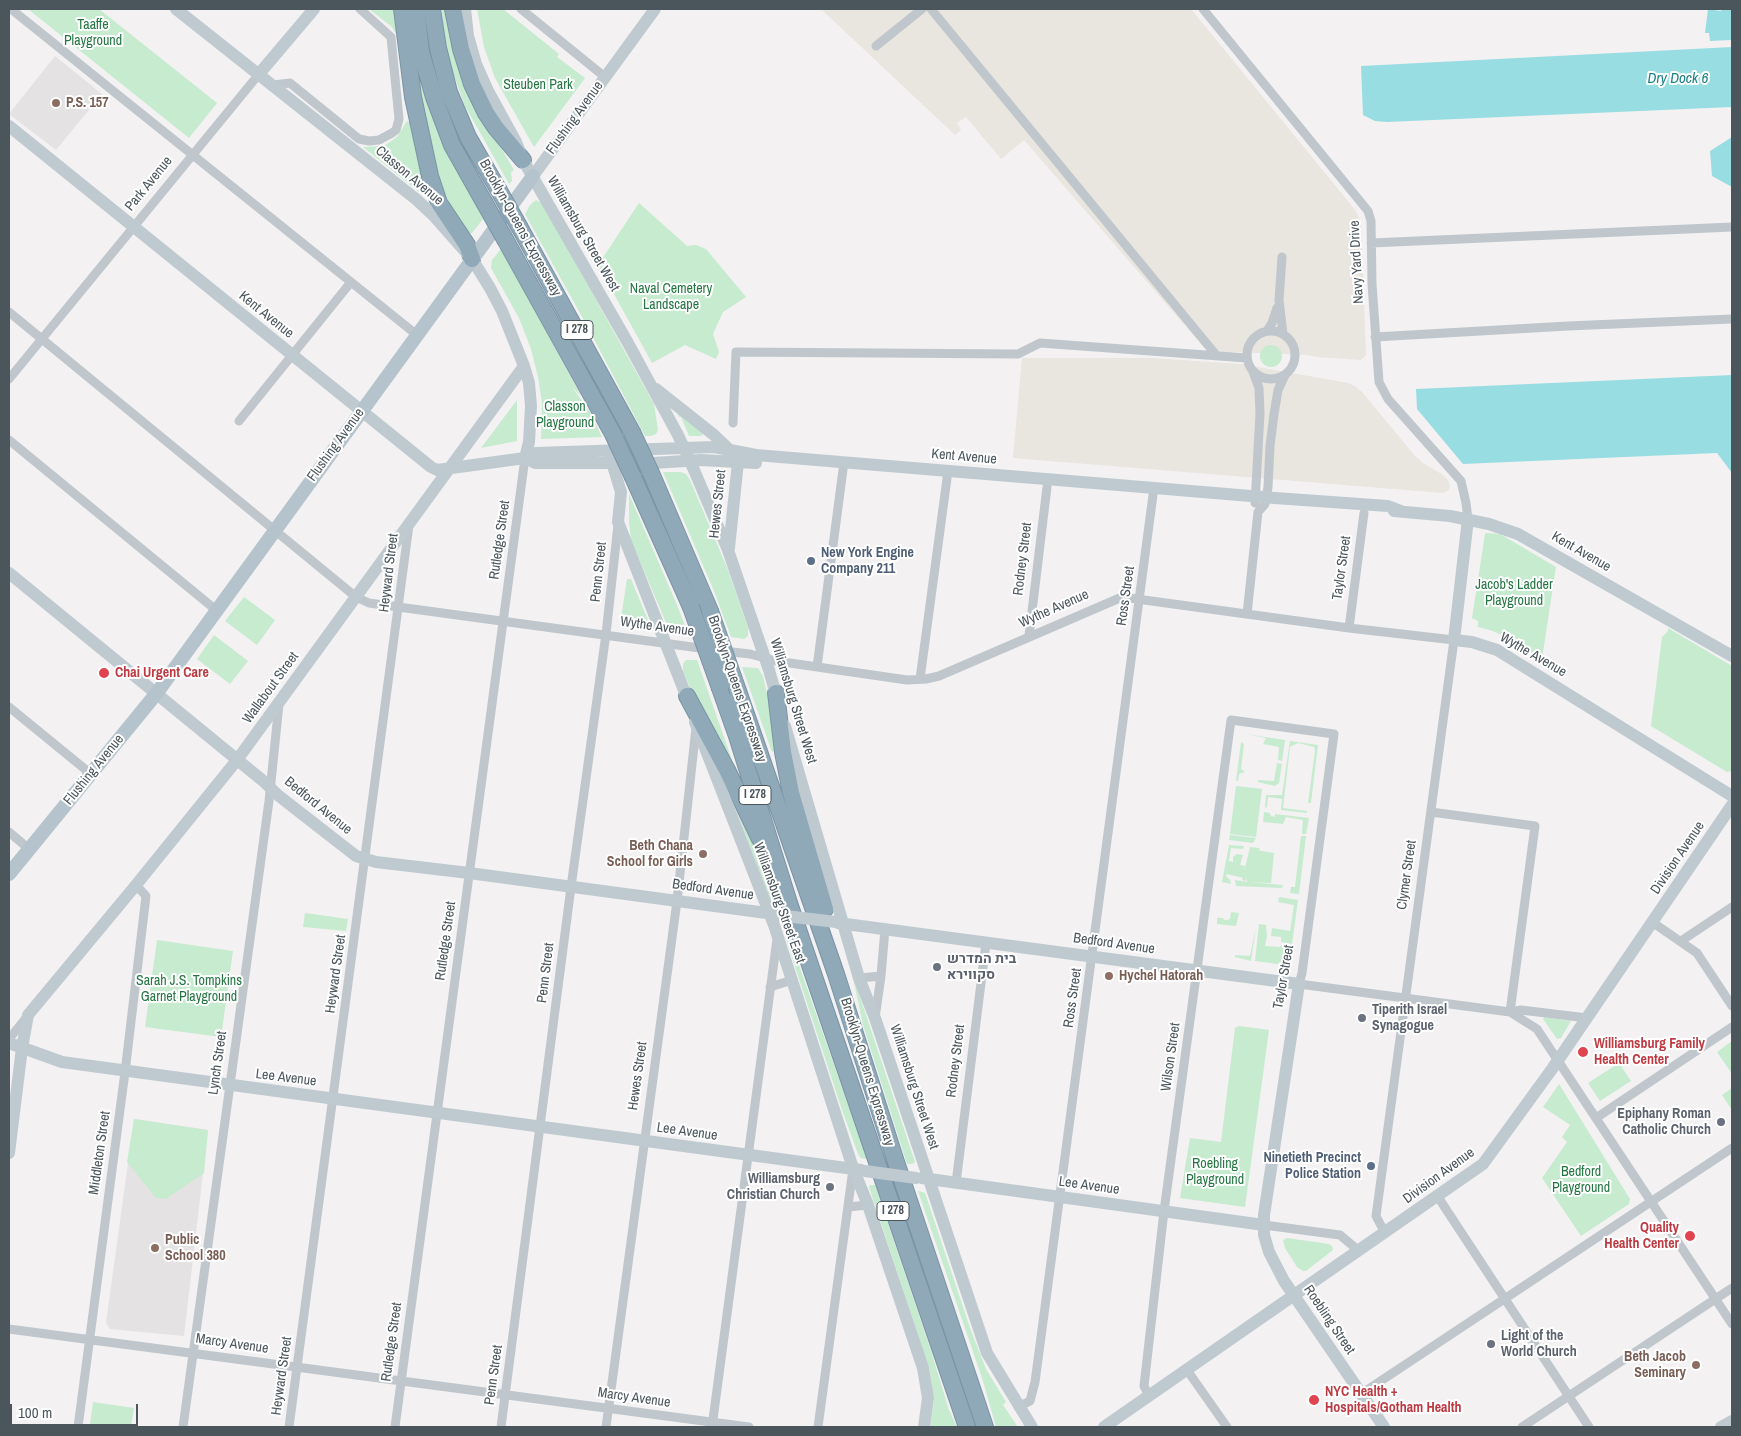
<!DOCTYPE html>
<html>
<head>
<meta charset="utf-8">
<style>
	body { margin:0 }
	#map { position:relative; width:1741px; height:1436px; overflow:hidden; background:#f3f1f2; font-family:"Archivo Narrow",sans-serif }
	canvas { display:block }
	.frame { position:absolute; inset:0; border:10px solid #4b565c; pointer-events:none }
	.scale { position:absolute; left:10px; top:1404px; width:128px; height:22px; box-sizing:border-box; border:2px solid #4b565c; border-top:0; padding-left:6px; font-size:15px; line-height:18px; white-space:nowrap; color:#4b565c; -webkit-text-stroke:4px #fff; paint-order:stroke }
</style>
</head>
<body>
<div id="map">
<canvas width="1741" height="1436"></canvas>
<div class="frame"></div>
<div class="scale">100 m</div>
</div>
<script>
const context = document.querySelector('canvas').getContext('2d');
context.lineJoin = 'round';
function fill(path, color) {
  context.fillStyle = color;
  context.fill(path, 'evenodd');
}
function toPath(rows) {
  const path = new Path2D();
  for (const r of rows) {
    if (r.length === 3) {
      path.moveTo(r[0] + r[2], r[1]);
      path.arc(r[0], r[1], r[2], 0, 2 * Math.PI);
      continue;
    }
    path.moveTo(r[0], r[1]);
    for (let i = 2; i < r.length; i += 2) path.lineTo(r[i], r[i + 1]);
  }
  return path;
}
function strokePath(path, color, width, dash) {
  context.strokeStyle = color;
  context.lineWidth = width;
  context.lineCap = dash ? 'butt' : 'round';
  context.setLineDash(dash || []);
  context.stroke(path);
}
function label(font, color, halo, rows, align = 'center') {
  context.font = font + ' "Archivo Narrow",Heebo,sans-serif';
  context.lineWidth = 4;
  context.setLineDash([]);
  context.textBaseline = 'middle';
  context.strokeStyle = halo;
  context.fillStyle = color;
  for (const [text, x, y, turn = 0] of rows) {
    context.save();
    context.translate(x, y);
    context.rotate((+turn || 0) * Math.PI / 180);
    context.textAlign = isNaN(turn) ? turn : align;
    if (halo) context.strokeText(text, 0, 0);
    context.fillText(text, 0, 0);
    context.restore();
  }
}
const commercial = toPath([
	[821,9,1191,9,1356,211,1359,218,1361,225,1366,355,1361,360,1317,357,1308,355,1207,351,1024,140,1001,159,966,117,957,123,961,130,955,135],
	[1022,358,1151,358,1241,364,1348,383,1355,386,1362,392,1415,456,1423,463,1443,475,1448,480,1450,486,1449,490,1443,493,1013,458]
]);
const education = toPath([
	[55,56,102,94,56,150,9,114],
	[134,1119,208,1130,184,1336,110,1329,106,1323]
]);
const green = toPath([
	[28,9,99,9,217,103,189,138],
	[369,9,396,9,399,47,397,36,392,27],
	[442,9,448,9,485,120,514,170,511,172,512,181,509,184,465,106,453,73,444,38],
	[477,9,503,9,559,54,557,57,585,78,534,147,495,78,484,47],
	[417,72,441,140,483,219,472,233,468,233,447,210,436,184],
	[407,121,412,123,428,195,424,196,363,147,384,146,397,137],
	[536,200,542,203,654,404,658,430,656,434,651,436,645,436,586,324,525,214,530,205],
	[639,203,687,246,696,245,706,249,746,297,723,312,713,334,719,352,716,359,685,345,652,363,598,265],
	[501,249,581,396,572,387,590,412,602,437,541,439,542,403,538,377,531,349,519,318,491,268,492,260],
	[1271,356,11],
	[517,400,517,441,481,448],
	[675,409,704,433,701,436,689,436,681,417,679,417],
	[663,472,681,472,686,474,690,480,728,570,748,628,748,636,744,639,731,637,714,591],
	[629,494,677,605,687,631,675,630,667,625,631,540,629,522],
	[1486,533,1500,534,1556,567,1542,659,1507,637,1490,630,1478,627,1478,621,1472,618,1485,534],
	[627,579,631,579,650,625,647,628,624,625,621,618],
	[244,597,275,620,257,645,225,621],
	[1668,628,1732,666,1732,771,1727,772,1651,726,1662,637,1668,631],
	[214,635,248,661,230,684,197,659],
	[686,660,697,660,733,763,732,765,700,711,683,671,683,664],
	[742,667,758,668,763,676,769,702,775,751,772,752],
	[1245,734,1285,740,1282,761,1278,760,1279,747,1263,744,1266,738],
	[1290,741,1318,745,1311,803,1308,803,1315,751,1314,747,1298,743,1290,747,1283,808,1307,811,1307,813,1281,810,1282,799,1268,797,1267,807,1265,808,1266,795,1282,795],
	[1241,742,1244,744,1241,769,1245,772,1239,774,1238,781,1236,781],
	[1277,763,1282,764,1279,783,1275,786,1258,782,1258,780,1274,781],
	[727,786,740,810,758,853,774,900,770,899],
	[1236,786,1262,789,1256,837,1230,834],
	[1264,812,1270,813,1271,816,1275,817,1275,814,1309,818,1306,834,1302,834,1303,820,1286,817,1283,824,1263,822],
	[1230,835,1256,838,1253,843,1229,840],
	[1301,836,1306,836,1299,894,1290,893,1291,887,1295,887],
	[1229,845,1244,846,1243,849,1231,848,1227,872,1229,861,1233,862,1233,857,1237,854,1243,855,1240,865,1245,866,1244,872,1250,847,1259,848,1260,850,1256,850,1274,853,1271,883,1248,882,1283,885,1282,888,1236,886,1235,880,1247,882,1247,877,1246,881,1242,880,1243,878,1227,874,1226,876,1230,880,1231,884,1222,882],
	[1279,897,1298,900,1292,944,1281,942,1281,937,1271,936,1272,928,1290,931,1294,905,1278,902],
	[1231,912,1239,913,1236,926,1217,924,1217,918,1223,918,1224,920,1227,920,1230,919],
	[305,913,348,919,346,931,303,927],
	[1259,924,1266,925,1267,936,1265,946,1280,947,1281,945,1290,947,1289,957,1285,957,1278,964,1255,961],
	[1256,927,1251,961,1235,957,1235,955,1250,956],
	[783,930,787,931,867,1159,861,1158,858,1154,842,1110],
	[157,940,233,951,221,1037,145,1027],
	[852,973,915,1162,912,1164,907,1164,863,1025],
	[1544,1017,1571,1021,1561,1038,1557,1039,1543,1019],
	[1239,1026,1269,1030,1245,1207,1180,1198,1190,1138,1221,1142,1235,1028],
	[1732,1041,1732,1074,1717,1052],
	[1619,1063,1631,1081,1600,1101,1588,1083],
	[1559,1084,1630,1199,1629,1204,1581,1236,1542,1178,1567,1142,1562,1137,1570,1125,1543,1107],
	[1732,1088,1732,1110,1722,1095],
	[134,1119,208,1130,204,1173,166,1199,156,1198,127,1162],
	[870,1185,875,1185,931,1351,949,1410,957,1427,930,1427,934,1401,930,1371,869,1187],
	[918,1191,925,1193,970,1328,986,1369,1006,1402,1003,1405,1016,1424,1017,1427,996,1427,983,1381],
	[1287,1238,1329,1244,1332,1246,1333,1250,1306,1271,1303,1271,1297,1267,1285,1248,1283,1240],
	[93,1402,134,1408,131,1427,90,1424]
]);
const water = toPath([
	[1708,9,1721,11,1722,9,1732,9,1732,40,1710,41,1709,33,1705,33],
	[1732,47,1732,107,1387,122,1375,121,1363,115,1361,66],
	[1732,137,1732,187,1712,176,1710,151],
	[1732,375,1732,473,1717,453,1463,464,1417,409,1416,389]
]);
const street = toPath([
	[11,9,417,335],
	[521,9,605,77],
	[931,9,1217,356],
	[1203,9,1368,211,1371,221,1372,284,1379,382,1388,399,1461,481,1466,503,1468,519],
	[876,46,922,9],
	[273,85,290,83,359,139,369,141,379,140,392,133,396,130,399,119,391,37,360,9],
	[1371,243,1732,227],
	[1282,257,1279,300,1283,334],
	[9,312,356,597,369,603,707,649],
	[1271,355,24],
	[1267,331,1272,323,1277,308],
	[1375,337,1568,326,1732,319],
	[1253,372,1259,388,1260,414,1255,503],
	[9,379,259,74],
	[239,421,351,282],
	[733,423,736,352,1018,354,1040,343,1247,358],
	[9,440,216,610],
	[1247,614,1258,512,1265,504,1268,487,1270,446,1274,414,1278,390,1285,375],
	[1349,628,1364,513],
	[1029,636,1047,487],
	[723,651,750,654,776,661,907,680,926,679,939,676,1122,597,1349,628,1454,640,1376,1216,1385,1233],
	[817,667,844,462],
	[920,679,948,471],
	[9,707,91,774],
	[1431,812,1535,826,1510,1012],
	[9,832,29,849],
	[1652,922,1697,953,1732,1006],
	[1681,941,1732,907],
	[859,978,881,976],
	[770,987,792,980],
	[1510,1012,1537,1029,1732,1324],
	[875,1018,881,976,885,929],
	[9,1039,26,1018],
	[1596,1118,1732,1027],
	[956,1183,986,943],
	[1438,1197,1589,1427],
	[848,1207,868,1205],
	[1264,1225,1340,1235,1359,1251],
	[9,1329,749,1427],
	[1187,1370,1227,1427],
	[1361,1394,1732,1148],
	[1149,1396,1144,1386,1164,1211,1231,720,1334,734,1302,973,1299,984,1510,1012,1521,1010,1587,1018],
	[1018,1407,1030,1401,1035,1382,1153,495],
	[78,1427,125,1072,146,896,136,885],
	[183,1427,269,801,279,704],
	[289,1427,409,525],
	[395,1427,525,458],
	[501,1427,571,887,606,634,618,525],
	[606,1427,677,901,696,728],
	[712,1427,777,939],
	[818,1427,853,1169],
	[1522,1427,1732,1288]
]);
const secondary = toPath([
	[176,9,417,200,433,215,472,259,490,288,502,311,524,366,529,383,531,406,529,442,525,458],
	[465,9,468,36,476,64,488,91,516,142,523,160,628,343,678,435,694,470,728,550,769,670,778,702],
	[259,74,314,9],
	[9,126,431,467,437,470,525,458,536,453,714,447,756,455,1275,498,1388,506,1401,511],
	[533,176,655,9],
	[656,389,714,435,731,451],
	[610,456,621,492,618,522,689,703],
	[525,458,535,463,653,463,701,460,756,463],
	[1394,511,1450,516,1489,524,1518,534,1732,656],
	[1468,519,1454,640,1472,642,1497,650,1732,796],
	[729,548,738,462],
	[9,573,262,780,279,796,356,856,376,862,469,873,774,914],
	[695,722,774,925,853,1168,868,1205,923,1368,928,1398,924,1427],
	[785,726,859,978,875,1018,987,1353,1032,1427],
	[838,923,1299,984,1264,1215,1264,1235,1269,1252,1284,1281,1384,1427],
	[9,1043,62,1062,861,1170],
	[9,1153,22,1048,28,1015,136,885,237,760,524,366],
	[922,1178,1264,1225],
	[1104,1427,1483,1164,1552,1069,1732,805],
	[1721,1427,1732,1421]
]);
const primary = toPath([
	[9,874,156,694,533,176]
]);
const highway = toPath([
	[402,9,413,97,430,176,439,203,467,245,472,259],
	[416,9,421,52,434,97,452,145,484,202],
	[432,9,438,48,449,92,468,137,498,189],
	[453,9,461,49,472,84,486,113,496,128,523,160],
	[520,228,632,432],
	[506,241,613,434],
	[651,473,710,611],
	[633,477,691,607],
	[720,688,737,736,789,903,967,1427],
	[738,691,836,974,896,1162,985,1427],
	[776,693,783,752,791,793,825,909],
	[687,696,727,770,760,839]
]);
const secondaryBridge = toPath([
	[777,915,836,922],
	[865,1171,916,1178]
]);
const highwayBridge = toPath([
	[498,189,520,228],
	[484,202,506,241],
	[632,432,651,473],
	[613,434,633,477],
	[691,607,720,688],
	[710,611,738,691]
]);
const markers = [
	[56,103,5,"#8d6e63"],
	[811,561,5,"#5c6f8a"],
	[104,673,6,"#e0444e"],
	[703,854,5,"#8d6e63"],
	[937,967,5,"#6b7280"],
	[1109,976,5,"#8d6e63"],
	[1362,1018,5,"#6b7280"],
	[1583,1052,6,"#e0444e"],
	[1721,1122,5,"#6b7280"],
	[1371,1166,5,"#5c6f8a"],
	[830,1187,5,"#6b7280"],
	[1690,1236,6,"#e0444e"],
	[155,1248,5,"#8d6e63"],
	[1491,1344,5,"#6b7280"],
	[1696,1365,5,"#8d6e63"],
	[1314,1400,6,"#e0444e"]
];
const shields = [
	[577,330,32],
	[755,795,32],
	[893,1211,32]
];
const shieldNames = [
	["I 278",577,330],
	["I 278",755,795],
	["I 278",893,1211]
];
const parkNames = [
	["Taaffe",93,25],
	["Playground",93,41],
	["Steuben Park",538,85],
	["Naval Cemetery",671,289],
	["Landscape",671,305],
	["Classon",565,407],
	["Playground",565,423],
	["Jacob's Ladder",1514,585],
	["Playground",1514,601],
	["Sarah J.S. Tompkins",189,981],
	["Garnet Playground",189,997],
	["Roebling",1215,1164],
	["Playground",1215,1180],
	["Bedford",1581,1172],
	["Playground",1581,1188]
];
const educationNames = [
	["P.S. 157",66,103],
	["Beth Chana",693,846,"right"],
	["School for Girls",693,862,"right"],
	["Hychel Hatorah",1119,976],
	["Public",165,1240],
	["School 380",165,1256],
	["Beth Jacob",1686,1357,"right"],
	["Seminary",1686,1373,"right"]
];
const streetNames = [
	["Flushing Avenue",575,118,-54],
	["Classon Avenue",409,176,40],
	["Park Avenue",149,184,-51],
	["Brooklyn-Queens Expressway",520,228,61],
	["Williamsburg Street West",583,234,60],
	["Navy Yard Drive",1357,262,-93],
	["Kent Avenue",266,315,39],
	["Flushing Avenue",336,445,-54],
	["Kent Avenue",964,457,5],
	["Hewes Street",718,504,-84],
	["Rutledge Street",500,540,-82],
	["Kent Avenue",1581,552,30],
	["Rodney Street",1023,559,-83],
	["Taylor Street",1342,568,-82],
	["Penn Street",599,572,-84],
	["Heyward Street",389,573,-83],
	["Ross Street",1126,596,-82],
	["Wythe Avenue",1054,609,-24],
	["Wythe Avenue",657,627,8],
	["Wythe Avenue",1533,655,30],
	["Wallabout Street",271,688,-54],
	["Brooklyn-Queens Expressway",737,689,71],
	["Williamsburg Street West",793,701,73],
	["Flushing Avenue",94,770,-51],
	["Bedford Avenue",318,806,39],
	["Division Avenue",1678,858,-56],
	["Clymer Street",1407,875,-82],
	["Bedford Avenue",713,890,8],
	["Williamsburg Street East",779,903,70],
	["Rutledge Street",446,941,-82],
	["Bedford Avenue",1114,944,8],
	["Penn Street",546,973,-83],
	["Heyward Street",336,974,-82],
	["Taylor Street",1284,977,-80],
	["Ross Street",1073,998,-82],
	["Wilson Street",1171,1057,-82],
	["Rodney Street",956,1061,-83],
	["Lynch Street",218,1063,-82],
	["Brooklyn-Queens Expressway",867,1072,73],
	["Hewes Street",638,1076,-82],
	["Lee Avenue",286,1078,7],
	["Williamsburg Street West",914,1087,72],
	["Lee Avenue",687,1132,8],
	["Middleton Street",100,1153,-82],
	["Division Avenue",1439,1176,-36],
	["Lee Avenue",1089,1186,8],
	["Roebling Street",1329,1320,56],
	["Rutledge Street",392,1342,-82],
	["Marcy Avenue",232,1344,8],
	["Penn Street",494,1375,-82],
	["Heyward Street",282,1376,-82],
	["Marcy Avenue",634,1398,8]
];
const serviceNames = [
	["New York Engine",821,553],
	["Company 211",821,569],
	["Ninetieth Precinct",1361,1158,"right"],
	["Police Station",1361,1174,"right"]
];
const healthNames = [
	["Chai Urgent Care",115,673],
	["Williamsburg Family",1594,1044],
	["Health Center",1594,1060],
	["Quality",1679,1228,"right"],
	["Health Center",1679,1244,"right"],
	["NYC Health +",1325,1392],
	["Hospitals/Gotham Health",1325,1408]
];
const worshipNames = [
	["בית המדרש",947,959],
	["סקווירא",947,975],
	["Tiperith Israel",1372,1010],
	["Synagogue",1372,1026],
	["Epiphany Roman",1711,1114,"right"],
	["Catholic Church",1711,1130,"right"],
	["Williamsburg",820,1179,"right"],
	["Christian Church",820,1195,"right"],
	["Light of the",1501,1336],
	["World Church",1501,1352]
];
const waterNames = [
	["Dry Dock 6",1678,79]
];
fill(commercial, '#e9e5df');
fill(education, '#e4e2e3');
fill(green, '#c6ebcf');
fill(water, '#98dde2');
strokePath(highway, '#7a94a5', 18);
strokePath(street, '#bfc7cc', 9);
strokePath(secondary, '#bfcad0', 12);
strokePath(primary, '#b4c3cc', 14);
strokePath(highway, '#8fa9b9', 16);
strokePath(highwayBridge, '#7a94a5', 18, []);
strokePath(secondaryBridge, '#bfcad0', 12);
strokePath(highwayBridge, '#8fa9b9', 16);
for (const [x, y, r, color] of markers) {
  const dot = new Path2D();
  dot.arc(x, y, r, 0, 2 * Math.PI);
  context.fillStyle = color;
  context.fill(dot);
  strokePath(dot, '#fff', 2);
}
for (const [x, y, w] of shields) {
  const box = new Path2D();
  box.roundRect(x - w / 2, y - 9.5, w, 19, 4);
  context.fillStyle = '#fff';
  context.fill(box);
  strokePath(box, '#4b565c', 1);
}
label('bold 12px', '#4b565c', null, shieldNames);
label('14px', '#237642', '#fff', parkNames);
label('bold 14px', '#785e54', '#fff', educationNames, 'left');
label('14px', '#4b565c', '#fff', streetNames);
label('bold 14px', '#4e5e75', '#fff', serviceNames, 'left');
label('bold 14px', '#be3a42', '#fff', healthNames, 'left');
label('bold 14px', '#5b616d', '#fff', worshipNames, 'left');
label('italic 15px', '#1c8087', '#fff', waterNames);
</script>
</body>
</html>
